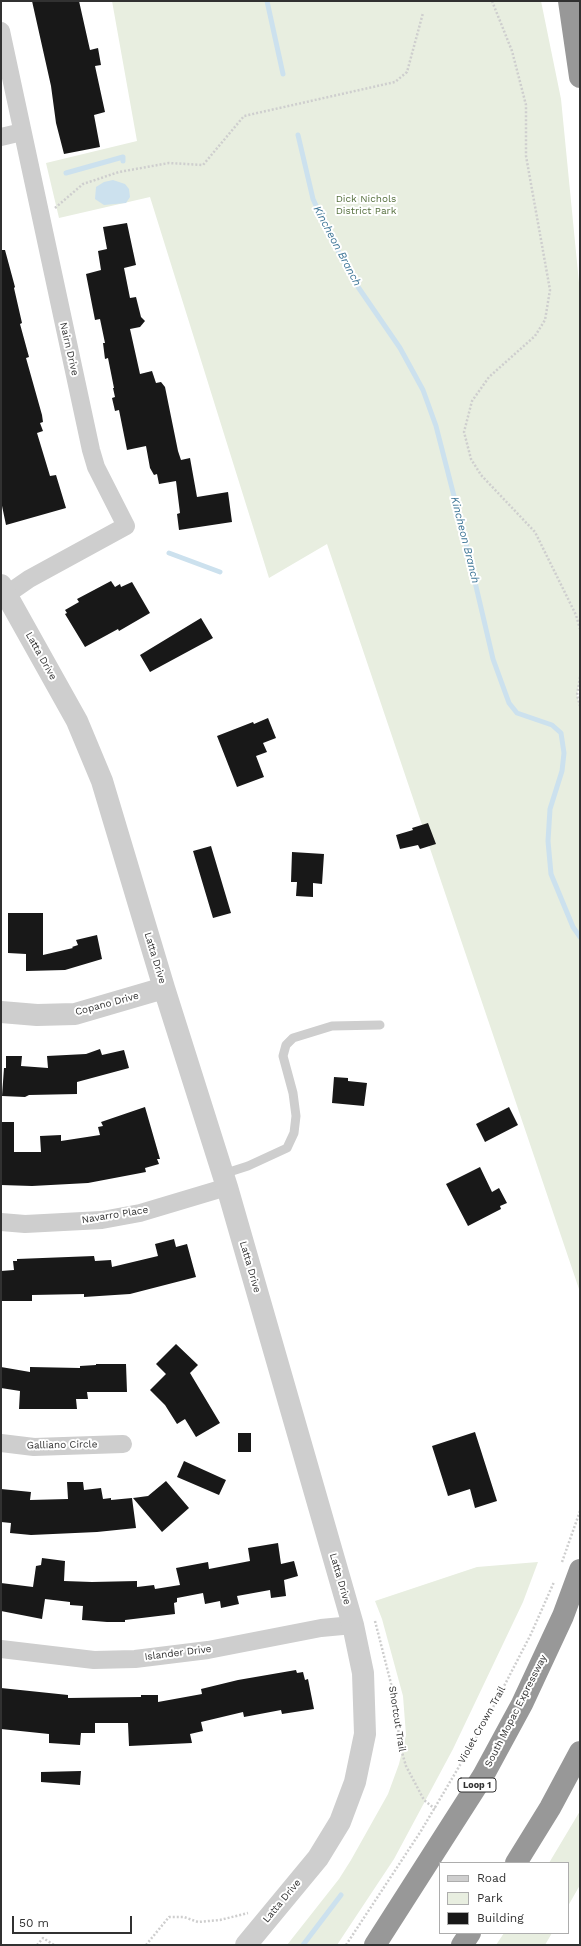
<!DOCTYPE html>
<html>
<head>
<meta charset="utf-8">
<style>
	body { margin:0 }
	#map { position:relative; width:581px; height:1946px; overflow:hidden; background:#fff; font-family:"Work Sans",sans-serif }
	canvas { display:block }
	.frame { position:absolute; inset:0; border:2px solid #313131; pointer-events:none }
	.legend { position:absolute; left:439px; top:1862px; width:130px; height:72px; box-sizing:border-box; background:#fff; border:1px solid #adadad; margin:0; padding:5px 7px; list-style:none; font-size:12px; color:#313131 }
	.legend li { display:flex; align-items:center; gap:8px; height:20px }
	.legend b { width:20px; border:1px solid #adadad }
	.scale { position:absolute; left:12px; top:1916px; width:120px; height:18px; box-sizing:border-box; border:2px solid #313131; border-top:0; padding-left:5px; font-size:12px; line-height:14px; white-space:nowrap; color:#313131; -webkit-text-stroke:3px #fff; paint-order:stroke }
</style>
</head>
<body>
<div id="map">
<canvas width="581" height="1946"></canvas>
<div class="frame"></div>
<ul class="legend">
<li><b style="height:5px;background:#cecece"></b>Road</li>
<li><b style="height:11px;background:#e8eee0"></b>Park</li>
<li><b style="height:11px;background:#181818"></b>Building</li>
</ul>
<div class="scale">50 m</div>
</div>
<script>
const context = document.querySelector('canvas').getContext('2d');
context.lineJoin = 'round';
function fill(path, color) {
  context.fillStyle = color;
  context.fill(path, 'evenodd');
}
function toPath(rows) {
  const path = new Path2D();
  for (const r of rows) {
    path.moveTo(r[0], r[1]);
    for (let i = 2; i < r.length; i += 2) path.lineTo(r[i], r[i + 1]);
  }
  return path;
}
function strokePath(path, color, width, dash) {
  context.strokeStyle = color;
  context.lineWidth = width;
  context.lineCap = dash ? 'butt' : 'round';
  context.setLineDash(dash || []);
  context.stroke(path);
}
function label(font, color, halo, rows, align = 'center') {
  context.font = font + ' "Work Sans",sans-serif';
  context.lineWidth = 4;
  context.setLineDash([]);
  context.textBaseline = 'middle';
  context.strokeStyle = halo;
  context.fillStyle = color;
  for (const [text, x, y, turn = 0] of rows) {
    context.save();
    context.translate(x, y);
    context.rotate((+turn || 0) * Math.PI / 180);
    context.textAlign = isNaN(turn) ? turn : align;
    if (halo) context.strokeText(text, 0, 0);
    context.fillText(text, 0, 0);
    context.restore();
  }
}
const green = toPath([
	[112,1,541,1,561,99,580,293,580,679,577,695,580,706,580,1292,327,544,269,578,150,197,59,218,46,163,137,141],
	[538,1562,523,1602,453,1749,394,1859,337,1945,287,1945,339,1879,351,1860,388,1794,399,1764,406,1735,403,1696,382,1619,375,1601,477,1567],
	[580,1811,580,1885,568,1906,568,1863,549,1863],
	[504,1933,552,1933,545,1945,496,1945]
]);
const water = toPath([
	[113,180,125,184,129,189,130,197,126,203,104,205,95,199,96,187,104,182]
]);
const stream = toPath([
	[267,1,283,74],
	[298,135,313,199,329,234,356,284,400,348,423,390,436,426,464,535,493,659,509,703,517,713,552,725,561,733,564,753,562,771,550,809,548,841,551,874,573,927,580,937],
	[66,173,123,157,123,161],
	[169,553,220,572],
	[303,1945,341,1895]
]);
const building = toPath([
	[32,1,79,1,90,50,98,48,101,65,95,66,105,112,94,115,100,147,64,154,56,123,51,86],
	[127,223,136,265,124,268,130,298,136,297,141,317,145,321,140,327,130,329,140,374,152,371,156,383,161,382,165,387,178,451,181,460,190,458,197,497,228,492,232,522,179,530,177,514,180,513,176,481,159,484,157,474,154,475,150,468,146,446,127,450,119,410,115,411,112,398,115,397,113,388,114,388,108,358,105,359,103,343,105,343,100,319,95,320,86,274,101,270,98,251,107,249,103,227],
	[1,250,5,250,15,287,14,288,22,323,20,324,29,357,26,358,42,415,43,422,40,423,43,431,37,433,50,476,56,475,66,508,6,525,1,501],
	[111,581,115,587,120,584,121,587,132,582,150,613,119,631,118,629,85,647,65,614,67,613,65,610,79,602,77,599],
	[201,618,213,638,150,672,140,655],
	[268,718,276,738,263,743,267,752,256,756,264,777,237,787,217,736,253,722,254,724],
	[428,823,436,844,420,849,418,845,400,849,396,835,413,830,412,828],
	[211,846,231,913,213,918,193,851],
	[292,852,324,854,322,884,313,883,313,897,296,896,297,882,291,882],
	[8,913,43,913,43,955,73,948,72,947,78,945,76,940,97,935,102,959,65,970,26,971,26,954,8,953],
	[100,1049,102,1055,124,1050,129,1068,77,1082,77,1094,29,1095,25,1097,2,1096,4,1068,6,1068,6,1056,22,1056,21,1066,48,1068,47,1056,86,1054],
	[334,1077,348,1078,348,1081,367,1083,364,1106,332,1103],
	[145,1107,160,1159,157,1159,159,1164,145,1168,146,1172,88,1183,32,1186,1,1185,2,1122,14,1122,14,1152,41,1152,40,1136,61,1135,61,1141,100,1135,98,1127,103,1126,101,1122],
	[509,1107,518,1125,485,1142,476,1124],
	[480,1167,492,1192,499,1188,507,1203,500,1206,501,1209,468,1226,446,1184],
	[174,1239,176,1247,187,1244,196,1277,130,1294,84,1297,84,1294,32,1295,32,1301,1,1301,1,1271,14,1270,13,1261,17,1261,17,1259,94,1256,95,1261,111,1260,112,1267,158,1256,155,1244],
	[176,1344,198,1365,190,1373,220,1423,196,1437,185,1419,177,1424,165,1405,150,1390,166,1374,156,1364],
	[96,1364,126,1364,127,1392,87,1392,88,1399,76,1399,77,1409,19,1409,20,1391,1,1388,1,1367,30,1372,30,1367,80,1368,80,1366,96,1365],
	[475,1432,497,1501,475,1508,470,1489,448,1496,432,1446],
	[238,1433,251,1433,251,1452,238,1452],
	[184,1461,226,1480,219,1495,177,1477],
	[166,1481,189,1508,162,1532,133,1498,148,1496],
	[67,1482,83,1482,84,1490,101,1488,103,1499,111,1498,111,1500,132,1498,136,1528,97,1532,31,1535,10,1533,11,1523,1,1522,1,1489,31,1492,30,1500,68,1499],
	[278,1543,281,1564,294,1561,298,1576,284,1580,286,1596,271,1598,270,1590,237,1596,239,1604,221,1608,220,1601,205,1604,203,1593,177,1598,177,1602,174,1603,175,1614,125,1620,125,1622,107,1622,82,1620,83,1606,70,1605,70,1602,45,1599,42,1619,1,1611,1,1583,33,1587,36,1566,41,1565,42,1558,65,1561,64,1581,92,1582,137,1581,137,1587,154,1585,155,1589,180,1585,176,1568,208,1562,209,1569,250,1561,248,1548],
	[296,1670,297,1673,303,1672,305,1680,308,1679,314,1709,282,1714,281,1710,244,1717,243,1712,201,1722,203,1731,190,1734,192,1743,129,1746,128,1723,95,1723,95,1733,81,1733,80,1745,49,1743,49,1734,1,1729,1,1688,68,1695,68,1698,141,1697,141,1695,158,1695,158,1702,202,1694,201,1689,238,1680],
	[81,1771,80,1785,41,1782,41,1772]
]);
const path = toPath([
	[492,1,512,51,526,105,526,156,550,290,545,320,535,336,489,377,472,401,464,432,471,459,481,475,535,532,576,615,580,629],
	[55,208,83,184,119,172,169,163,203,165,244,116,395,82,407,72,423,13],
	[580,677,577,695,580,706],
	[562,1562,580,1511],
	[375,1621,397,1707,399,1742,406,1766,424,1800,435,1809],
	[37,1945,43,1938,54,1945],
	[146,1945,169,1917,184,1917,198,1922,220,1920,248,1913],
	[346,1945,421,1831,486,1721,531,1634,554,1582]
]);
const service = toPath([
	[223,1174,248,1166,287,1148,294,1133,296,1116,293,1093,283,1056,286,1045,293,1038,332,1026,380,1025]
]);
const minor = toPath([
	[1,31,91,450,96,467,126,526,29,579,6,595],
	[1,137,22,132],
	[1,1222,25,1224,102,1220,140,1213,227,1187],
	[1,1443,34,1447,123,1444],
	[1,1649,94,1660,135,1659,208,1650,321,1628,353,1625]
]);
const tertiary = toPath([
	[1,585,77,721,102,781,164,988,227,1187,353,1625,363,1673,365,1734,355,1782,340,1822,318,1858,246,1945],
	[1,1012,37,1015,75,1014,164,988]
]);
const motorway = toPath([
	[569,1,580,77],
	[516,1863,550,1808,580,1752],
	[375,1945,483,1776,522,1704,563,1616,580,1570],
	[462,1945,470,1933]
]);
const shields = [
	[477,1785,38]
];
const shieldNames = [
	["Loop 1",477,1785]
];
const parkNames = [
	["Dick Nichols",366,199],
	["District Park",366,211]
];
const streetNames = [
	["Nairn Drive",69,349,77],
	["Latta Drive",41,656,61],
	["Latta Drive",155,958,73],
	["Copano Drive",107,1004,-15],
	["Navarro Place",115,1215,-9],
	["Latta Drive",250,1267,74],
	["Galliano Circle",62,1445,-1],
	["Latta Drive",340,1579,74],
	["Islander Drive",178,1653,-7],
	["South Mopac Expressway",516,1711,-63],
	["Shortcut Trail",397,1719,81],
	["Violet Crown Trail",482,1725,-61],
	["Latta Drive",282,1901,-50]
];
const waterNames = [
	["Kincheon Branch",337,246,62],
	["Kincheon Branch",465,540,76]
];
fill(green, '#e8eee0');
fill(water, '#cce1ee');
strokePath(stream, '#cce1ee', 5);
fill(building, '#181818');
strokePath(path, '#cecece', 2.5, [2, 2]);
strokePath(service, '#cecece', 9);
strokePath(minor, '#cecece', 18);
strokePath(tertiary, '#cecece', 22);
strokePath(motorway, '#989898', 22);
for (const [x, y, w] of shields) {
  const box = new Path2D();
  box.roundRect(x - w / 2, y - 7, w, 14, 3);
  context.fillStyle = '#fff';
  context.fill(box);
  strokePath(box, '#313131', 1);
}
label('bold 9px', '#313131', null, shieldNames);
label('10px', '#556f3d', '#fff', parkNames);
label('10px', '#313131', '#fff', streetNames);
label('italic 11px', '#3d7596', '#fff', waterNames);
</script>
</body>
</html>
